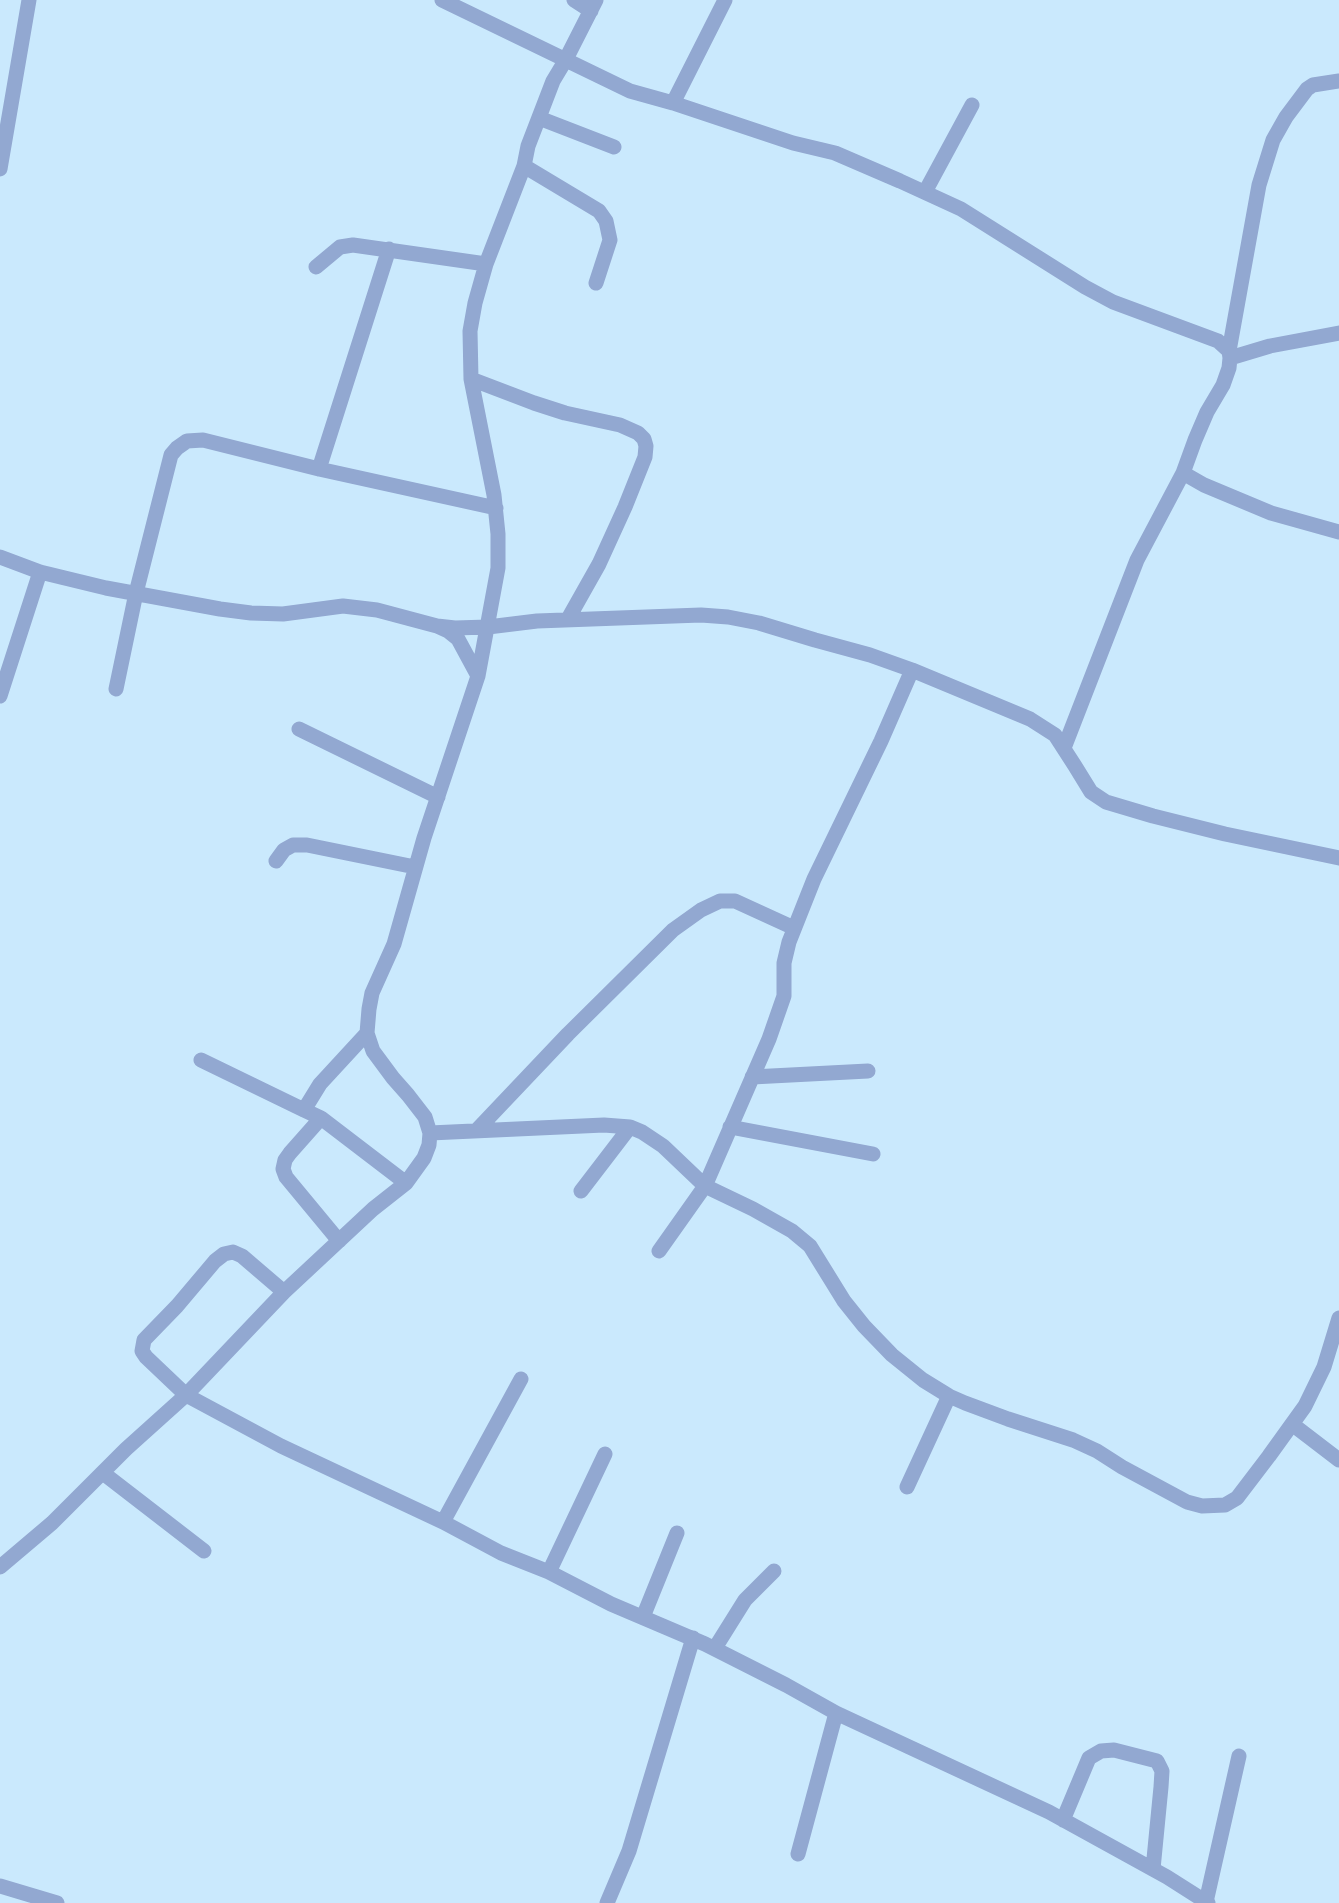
<!DOCTYPE html>
<html>
<head>
<meta charset="utf-8">
<style>
	body { margin:0 }
	canvas { display:block; background:#cae9fd }
</style>
</head>
<body>
<canvas width="1339" height="1903"></canvas>
<script>
const context = document.querySelector('canvas').getContext('2d');
context.lineJoin = 'round';
function toPath(rows) {
  const path = new Path2D();
  for (const r of rows) {
    path.moveTo(r[0], r[1]);
    for (let i = 2; i < r.length; i += 2) path.lineTo(r[i], r[i + 1]);
  }
  return path;
}
function strokePath(path, color, width, dash) {
  context.strokeStyle = color;
  context.lineWidth = width;
  context.lineCap = dash ? 'butt' : 'round';
  context.setLineDash(dash || []);
  context.stroke(path);
}
const minor = toPath([
	[442,0,630,91,673,103,793,143,835,153,900,181,961,209,1085,287,1113,302,1218,341,1229,351,1230,358,1229,368,1223,385,1207,412,1195,440,1183,473,1204,485,1271,513,1339,532],
	[574,0,591,11],
	[673,103,725,0],
	[539,118,614,147],
	[524,166,599,211,606,221,610,240,596,283],
	[0,169,29,0],
	[925,192,972,105],
	[316,267,340,247,353,245,486,264],
	[1229,351,1259,185,1273,140,1286,117,1307,89,1313,85,1339,81],
	[1230,358,1270,346,1339,333],
	[471,379,534,403,565,413,620,425,638,433,644,439,646,446,645,457,625,507,599,564,568,619],
	[319,469,389,249],
	[0,557,40,572,106,588,220,609,251,613,283,614,343,606,377,610,437,626,448,631,458,639,478,676],
	[437,626,455,628,488,627,537,621,701,615,728,617,759,623,815,640,870,655,912,670,1030,719,1055,735,1075,766,1091,792,1106,802,1153,816,1225,834,1339,858],
	[116,689,136,593,171,455,177,448,187,441,203,440,319,469,496,508],
	[0,696,40,572],
	[299,729,438,797],
	[1064,748,1137,560,1183,473],
	[276,861,284,850,293,845,307,845,415,867],
	[367,1033,320,1084,304,1110,321,1118,406,1183],
	[201,1060,304,1110],
	[752,1077,868,1071],
	[321,1118,290,1153,285,1160,283,1169,286,1177,339,1241],
	[730,1127,873,1154],
	[476,1131,568,1034,673,930,701,910,720,901,735,901,794,928],
	[430,1133,604,1125,630,1127,642,1132,663,1146,705,1186,753,1209,792,1231,810,1246,844,1301,864,1326,892,1355,923,1380,949,1396,965,1403,1008,1419,1073,1440,1097,1451,1122,1467,1187,1502,1202,1506,1225,1505,1237,1498,1269,1456,1305,1406,1324,1367,1339,1318],
	[581,1191,630,1127],
	[659,1251,705,1186,769,1039,784,996,784,963,789,942,814,879,881,741,912,670],
	[284,1292,242,1256,233,1252,224,1254,215,1261,177,1306,144,1340,142,1351,146,1357,186,1395,281,1446,443,1522,501,1553,549,1572,611,1604,705,1644,786,1685,836,1713,1049,1812,1167,1877,1208,1903],
	[1292,1424,1339,1460],
	[103,1473,204,1551],
	[907,1487,949,1396],
	[443,1522,521,1379],
	[0,1567,52,1523,126,1449,186,1395,284,1292,373,1209,406,1183,424,1158,429,1145,430,1133,425,1117,408,1095,393,1078,373,1051,367,1033,369,1009,372,993,394,944,424,838,478,676,498,568,498,534,494,495,471,379,470,331,475,303,486,264,524,166,528,146,553,81,565,61,596,0],
	[549,1572,605,1454],
	[643,1617,677,1533],
	[715,1648,745,1600,774,1571],
	[1063,1820,1089,1758,1101,1751,1114,1750,1157,1761,1162,1771,1161,1787,1153,1869],
	[798,1854,836,1713],
	[0,1886,57,1903],
	[1206,1902,1239,1756],
	[607,1903,629,1851,693,1638]
]);
strokePath(minor, '#92a8d1', 15);
</script>
</body>
</html>
